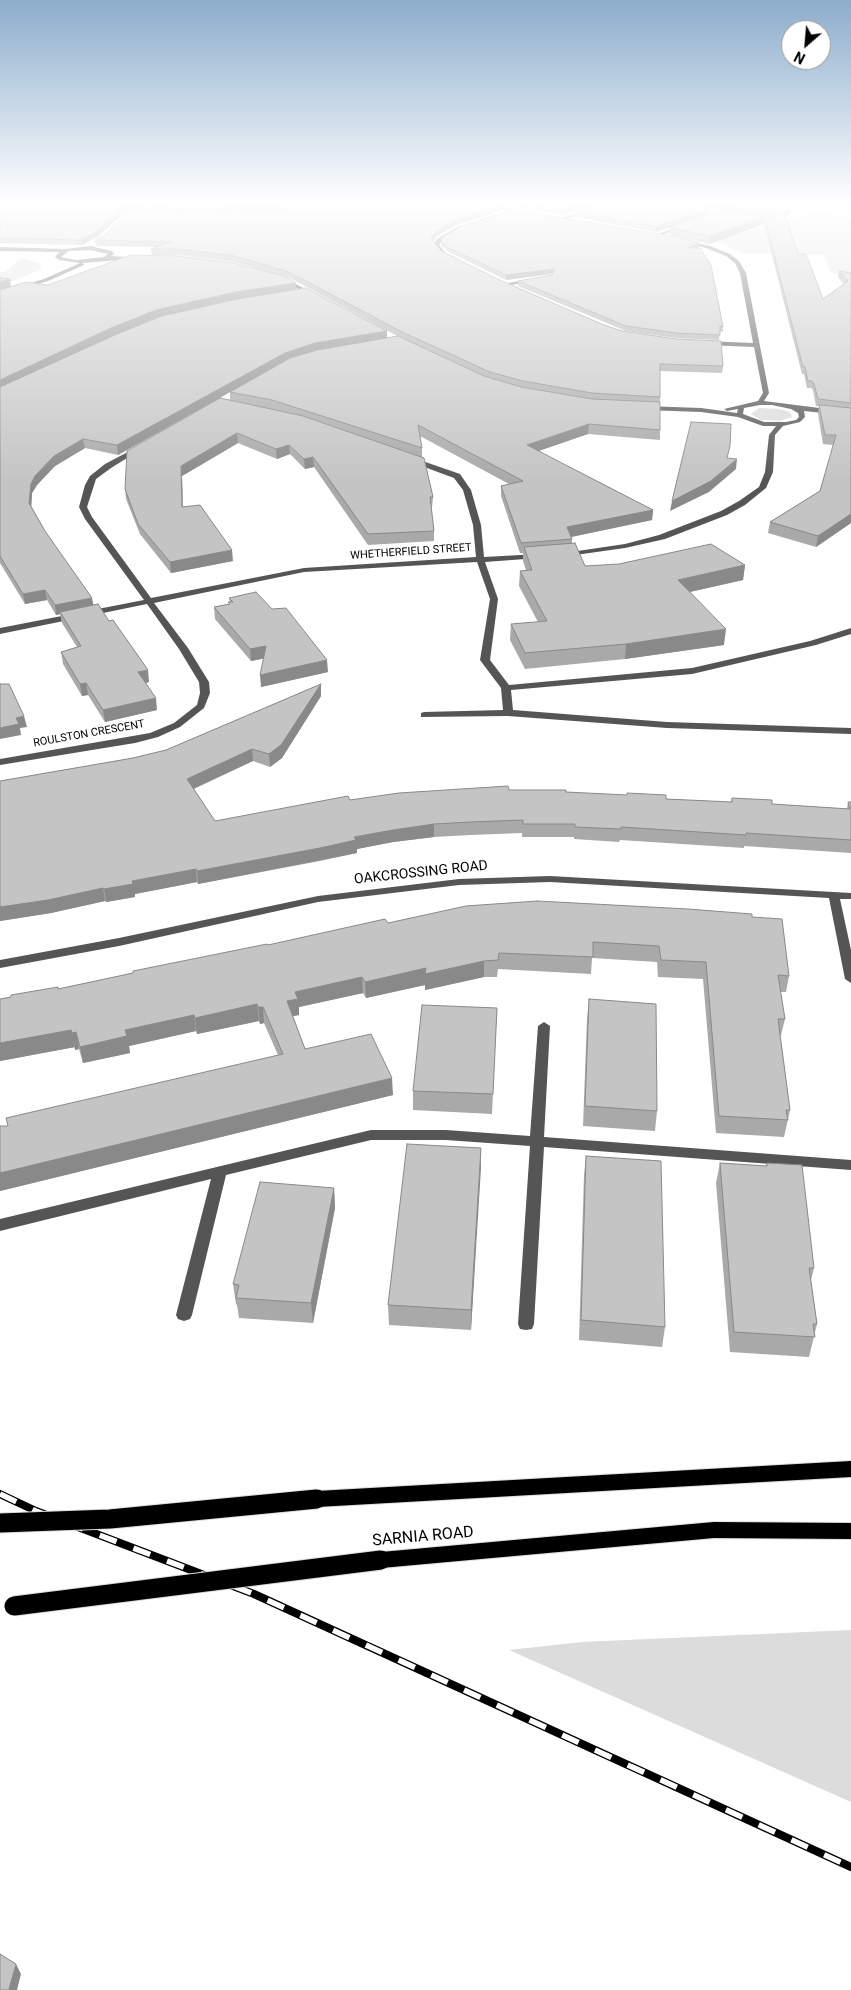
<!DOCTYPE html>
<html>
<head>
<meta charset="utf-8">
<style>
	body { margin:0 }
	#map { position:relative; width:851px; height:1990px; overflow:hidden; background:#fff; font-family:Roboto,sans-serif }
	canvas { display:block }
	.north { position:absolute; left:781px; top:20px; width:50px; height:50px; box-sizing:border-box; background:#fff; border:1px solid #999; border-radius:50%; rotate:207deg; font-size:14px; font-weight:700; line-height:20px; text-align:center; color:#000 }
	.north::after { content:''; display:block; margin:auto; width:18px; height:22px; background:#000; clip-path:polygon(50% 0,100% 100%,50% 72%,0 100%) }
</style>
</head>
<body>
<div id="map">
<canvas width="851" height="1990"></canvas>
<div class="north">N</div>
</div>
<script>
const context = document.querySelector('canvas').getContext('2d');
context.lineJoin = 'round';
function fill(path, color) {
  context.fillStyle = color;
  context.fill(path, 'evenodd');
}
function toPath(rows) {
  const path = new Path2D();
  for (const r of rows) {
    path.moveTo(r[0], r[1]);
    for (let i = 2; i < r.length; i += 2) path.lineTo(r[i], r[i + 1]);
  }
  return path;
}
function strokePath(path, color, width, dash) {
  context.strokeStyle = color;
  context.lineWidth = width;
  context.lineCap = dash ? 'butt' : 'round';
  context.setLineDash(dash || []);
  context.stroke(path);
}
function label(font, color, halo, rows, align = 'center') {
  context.font = font + ' Roboto,sans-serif';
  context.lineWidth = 4;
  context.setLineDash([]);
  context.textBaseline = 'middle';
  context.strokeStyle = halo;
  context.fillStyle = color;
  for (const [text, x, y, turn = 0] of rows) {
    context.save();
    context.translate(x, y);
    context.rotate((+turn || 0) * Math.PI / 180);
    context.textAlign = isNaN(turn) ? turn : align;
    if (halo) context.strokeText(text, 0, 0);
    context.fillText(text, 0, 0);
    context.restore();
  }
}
const green = toPath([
	[818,212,851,217,851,275,831,273,824,255,741,253,713,240],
	[22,258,41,264,40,270,4,285,0,284,0,272,5,272],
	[759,408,779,409,790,412,792,417,780,421,761,420,751,414],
	[851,1630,851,1802,509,1650,582,1642]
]);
const minor = toPath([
	[137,203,142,203,124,221,120,221,137,203],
	[470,203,480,203,531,213,529,214,470,203],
	[607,203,614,203,563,220,559,219,607,203],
	[497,214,501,215,461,229,442,240,439,245,446,253,457,258,457,260,442,255,433,245,438,238,457,227,497,214],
	[684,224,688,225,660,236,656,235,684,224],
	[684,240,710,246,730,254,739,261,746,273,769,393,764,401,851,412,851,416,804,411,805,417,800,422,783,426,775,435,773,472,766,488,745,505,727,515,665,539,625,548,561,557,560,555,564,553,625,544,659,535,721,511,739,501,759,487,765,472,769,435,776,426,763,426,738,417,701,412,645,410,642,408,645,406,701,408,737,413,738,409,727,411,724,409,758,401,763,393,754,347,705,345,702,343,705,341,753,343,740,273,735,263,726,256,706,248,682,242,684,240],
	[760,405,772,405,791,409,798,413,799,417,796,420,786,422,764,422,743,414,744,408,760,405],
	[90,246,112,251,114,254,111,256,142,258,83,263,84,265,48,281,0,296,0,292,44,279,80,263,59,260,55,257,59,252,0,251,0,247,65,249,90,246],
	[90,250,108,254,104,257,76,260,61,257,69,251,90,250],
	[280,278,284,278,321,297,316,298,280,280,280,278],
	[537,278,535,281,505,286,502,284,537,278],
	[141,445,145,447,143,448,111,468,96,479,87,507,92,517,151,598,304,568,476,557,473,525,463,490,454,478,408,461,407,459,411,457,460,474,471,490,481,525,484,557,539,554,543,556,539,558,485,562,498,599,490,660,509,685,692,668,810,641,851,628,851,634,816,645,692,674,511,690,513,710,667,722,851,728,851,734,667,728,508,716,421,717,421,713,424,712,503,710,501,688,480,660,490,599,477,562,304,572,154,603,188,648,209,682,210,693,204,708,180,727,158,737,135,743,0,765,0,759,150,733,174,723,197,705,200,693,199,682,179,649,147,604,0,634,0,628,144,600,85,519,79,507,85,485,90,476,105,464,141,445],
	[550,876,851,893,851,899,840,899,851,950,851,983,845,979,829,898,550,882,459,885,318,902,119,946,0,968,0,960,119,938,318,896,459,879,550,876],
	[544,1022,550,1026,544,1137,851,1160,851,1170,544,1147,534,1324,532,1329,526,1330,520,1329,518,1324,530,1146,446,1140,371,1140,226,1175,192,1315,190,1319,184,1321,178,1319,176,1315,211,1179,0,1231,0,1219,371,1130,446,1130,530,1136,538,1026,544,1022]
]);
const major = toPath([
	[851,1461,851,1477,317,1507,311,1505,308,1499,311,1493,317,1491,851,1461],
	[714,1522,851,1523,851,1539,714,1538,381,1568,375,1566,372,1560,375,1554,381,1552,714,1522]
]);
const rail = toPath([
	[0,1494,36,1511,254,1594,851,1867]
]);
const majorBridge = toPath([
	[0,1523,110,1519,317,1499],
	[14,1606,381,1560]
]);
const wall = toPath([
	[0,203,486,203,500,211,456,225,437,236,434,241,441,251,502,281,604,325,723,366,722,373,660,371,660,440,588,434,538,451,653,510,652,520,571,537,572,539,572,543,585,566,745,565,743,580,690,592,724,645,625,659,525,669,510,640,511,624,538,622,519,586,520,571,526,570,523,561,523,553,520,553,501,496,501,486,509,484,420,436,422,448,422,457,433,497,432,508,431,508,434,531,434,541,368,545,314,467,305,469,290,454,277,459,238,443,182,476,183,507,233,561,171,573,140,534,126,499,125,489,193,413,118,455,85,448,55,466,37,485,32,493,31,506,45,531,93,605,149,682,146,683,157,710,105,722,88,695,82,696,63,664,61,652,77,647,62,623,60,614,56,615,47,600,25,604,0,563,0,278,11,287,48,285,273,273,235,262,178,255,152,255,151,249,156,247,96,246,95,240,222,210,139,208,138,205,136,203,98,236,82,245,0,243],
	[285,277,290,278,401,338,387,338,387,331,296,290,296,283],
	[230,392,230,400,220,398],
	[491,203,601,203,561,215],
	[680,203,758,203,782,207,790,214,785,216,798,254,823,299,844,284,838,277,839,271,851,273,851,523,816,547,768,533,770,522,820,491,833,445,823,444,818,414,819,406,816,406,813,390,811,388,807,388,804,374,802,374,764,224,765,219,769,219,764,218,764,224,709,244,670,235,670,227,656,232,575,217,575,212,708,214,719,210],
	[441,240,699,243,698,248,723,327,723,332,720,331,719,340,676,338,626,331,518,286,518,281,552,275,552,274,506,280,447,251,441,245],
	[229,598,328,672,261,687,264,658,251,661,215,619,214,607,229,604,228,602,230,602],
	[321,684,321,696,282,758,270,767,253,761,194,789,215,821,350,800,509,790,566,792,666,799,731,802,732,798,772,804,847,809,848,802,851,802,851,853,744,846,744,848,620,840,619,842,574,839,574,837,522,837,522,833,471,835,434,837,393,842,357,849,357,853,320,861,198,884,197,882,135,894,135,897,106,902,105,901,51,913,0,921,0,781,133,758,166,750],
	[752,917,789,976,786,992,780,992,785,1019,781,1035,780,1035,790,1110,784,1137,716,1133,703,979,658,977,657,962,592,958,591,974,498,969,497,977,484,977,425,990,425,985,366,998,363,993,299,1007,299,1015,293,1016,305,1049,393,1095,0,1191,0,1126,8,1126,278,1055,264,1023,260,1024,259,1021,197,1034,196,1031,129,1046,130,1053,83,1063,79,1049,75,1050,75,1047,0,1061,0,999,58,989,268,945,388,923],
	[589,999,657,1111,655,1131,583,1126,587,1019],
	[497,1008,492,1114,413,1110,413,1091],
	[481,1148,471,1330,389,1325,388,1305],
	[586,1156,665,1327,662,1347,579,1340,584,1175],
	[720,1163,766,1166,767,1163,814,1268,811,1280,817,1324,809,1357,730,1352,716,1183],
	[334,1188,335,1208,313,1323,239,1318,237,1305,236,1304,233,1284]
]);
const shadedWall = toPath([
	[129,203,136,203,98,236,82,245,81,240],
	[583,203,601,203,561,215,561,210],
	[500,206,500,211,456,225,437,236,431,244,431,238,437,231,456,220],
	[708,209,708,214,656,232,656,226],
	[791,209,790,214,783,217,784,212],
	[765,217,764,224,709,244,710,236],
	[699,243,698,248,687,248],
	[554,269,554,273,506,280,506,275],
	[10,279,11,287,0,290,0,282],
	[296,283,296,290,0,389,0,380,111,328,156,310,236,292],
	[387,331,387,339,285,361,118,455,117,445,285,353,315,343],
	[589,424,588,434,527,455,527,445],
	[237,433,238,443,182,476,183,518,181,466],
	[83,439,85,448,55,466,37,485,32,493,31,512,29,503,31,484,35,476,54,456],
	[289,445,290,454,277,459,276,449],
	[313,457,314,467,305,469,304,459],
	[737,459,736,469,709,492,670,511,672,501],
	[653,510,652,520,566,538,567,527],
	[851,514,851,523,816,547,818,536],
	[232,550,233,561,171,573,170,562],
	[745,565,743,580,676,595,678,580],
	[45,590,47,600,25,604,23,594],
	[92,598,94,608,60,612,60,614,56,615,55,605],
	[726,629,724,645,625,659,626,644],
	[266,646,267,658,251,661,250,649],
	[327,660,328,672,261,687,260,675],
	[148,670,149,682,140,684,138,672],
	[86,683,88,695,82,696,80,684],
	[321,684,321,696,282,758,270,767,269,754],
	[156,698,157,710,105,722,103,710],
	[24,716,27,727,20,728,21,735,0,739,0,728,16,718],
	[252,749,253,761,188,791,187,779],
	[434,824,434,837,393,842,357,849,357,853,198,884,197,871,354,837,393,830],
	[196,869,197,882,135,894,135,897,106,902,104,889,132,881],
	[103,888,105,901,51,913,0,921,0,907],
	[484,961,484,977,425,990,425,985,366,998,365,982,426,968],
	[362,977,363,993,299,1007,299,1015,288,1017,287,1001,295,992],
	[257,1004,259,1021,197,1034,195,1018],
	[258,1007,263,1007,264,1023,260,1024],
	[194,1015,196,1031,129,1046,130,1053,83,1063,80,1047,125,1030],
	[71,1030,75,1047,0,1061,0,1043],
	[76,1032,79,1049,75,1050,72,1033],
	[392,1078,393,1095,0,1191,0,1173],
	[481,1148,481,1168,471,1330,471,1310],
	[334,1188,335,1208,313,1323,311,1303],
	[16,1964,21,1974,17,1990,9,1990,9,1989]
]);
const building = toPath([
	[0,203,129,203,97,231,81,240,0,238,0,203],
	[142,203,486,203,500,206,456,220,437,231,431,238,441,251,502,281,604,325,622,331,676,339,721,341,723,366,660,364,660,397,592,393,523,381,490,372,402,332,289,272,235,256,178,249,151,249,171,242,95,240,104,236,132,208,285,212,282,207,142,203],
	[522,203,583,203,561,210,522,203],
	[604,203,677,203,708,209,656,226,575,212,604,203],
	[711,203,758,203,775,206,781,204,782,207,791,209,784,212,798,254,805,254,808,259,823,299,848,281,839,271,851,273,851,403,818,399,814,384,812,381,808,381,805,367,803,367,765,219,771,219,774,216,772,214,711,203],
	[513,210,677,237,699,243,687,248,700,248,711,265,723,327,720,326,720,335,677,333,626,326,518,281,552,275,554,269,506,275,447,247,441,240,443,237,462,226,513,210],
	[720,210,765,217,710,236,670,227,720,210],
	[131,255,177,256,234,263,284,276,296,283,236,292,156,310,111,328,0,380,0,290,26,282,48,285,131,255],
	[0,278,10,279,0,282,0,278],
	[306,288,387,331,315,343,285,353,117,445,83,439,54,456,35,476,31,484,29,503,45,531,92,598,55,605,45,590,23,594,0,556,0,387,117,334,162,316,237,299,306,288],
	[398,336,484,376,521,387,592,399,660,402,660,430,589,424,527,445,653,510,567,527,572,539,521,543,501,486,523,481,418,425,422,448,272,400,230,392,290,358,317,350,398,336],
	[220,398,303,416,424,458,433,497,430,497,434,531,368,534,313,457,304,459,289,445,276,449,237,433,181,466,182,507,200,505,232,550,170,562,138,524,125,489,127,451,220,398],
	[819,405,851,408,851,514,818,536,770,522,820,491,836,435,825,435,819,405],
	[691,422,731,424,730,446,727,458,737,459,711,481,672,501,691,422],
	[575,543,585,566,619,564,711,544,745,565,678,580,726,629,626,644,525,653,511,624,547,621,520,571,532,570,524,547,575,543],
	[256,592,272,609,286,608,327,660,260,675,266,646,250,649,214,607,230,604,228,602,233,602,229,598,256,592],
	[98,604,109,621,113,620,148,670,138,672,156,698,103,710,86,683,80,684,61,652,81,646,60,612,98,604],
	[0,684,9,684,24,716,16,718,19,724,0,728,0,684],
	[321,684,281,745,269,754,252,749,187,779,215,821,348,796,350,800,399,793,508,786,509,790,566,790,566,792,627,795,627,793,666,795,666,799,732,802,732,798,772,800,772,804,850,809,848,802,851,802,851,840,746,833,746,835,621,827,621,829,575,827,575,824,523,824,523,820,471,822,434,824,393,830,354,837,356,840,320,848,197,871,196,869,132,881,133,884,104,889,103,888,48,900,0,907,0,781,133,758,166,750,321,684],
	[537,901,688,909,752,914,752,917,782,919,789,976,778,975,785,1019,778,1019,790,1110,786,1110,788,1120,719,1116,706,962,661,960,659,946,593,942,593,957,499,953,498,960,484,961,425,974,426,968,365,982,362,977,295,992,298,999,287,1001,305,1049,371,1034,392,1078,0,1173,0,1126,8,1126,6,1118,283,1054,263,1007,258,1007,257,1004,195,1018,194,1015,125,1030,127,1036,80,1047,76,1032,72,1033,71,1030,0,1043,0,999,11,997,11,995,58,987,58,989,133,973,133,971,267,944,268,945,385,919,388,923,466,906,537,901],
	[589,999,656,1004,657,1111,585,1106,589,999],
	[422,1005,497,1008,493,1094,413,1091,422,1005],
	[407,1144,481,1148,471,1310,388,1305,407,1144],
	[586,1156,661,1161,665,1327,581,1320,586,1156],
	[720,1163,767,1166,767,1163,802,1165,814,1268,809,1268,817,1324,813,1324,815,1337,734,1332,720,1163],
	[260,1182,334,1188,311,1303,236,1298,239,1285,233,1284,260,1182],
	[0,1954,16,1964,9,1989,11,1990,0,1990,0,1954]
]);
const farStreetnames = [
	["WHETHERFIELD STREET",411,552,-4],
	["ROULSTON CRESCENT",89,734,-10]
];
const streetNames = [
	["OAKCROSSING ROAD",421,873,-6]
];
const nearStreetnames = [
	["SARNIA ROAD",423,1537,-5]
];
fill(green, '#dcdcdc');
strokePath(major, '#dbdbdb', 2);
fill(minor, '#555');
fill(major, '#000');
strokePath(rail, '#000', 8);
strokePath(rail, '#fff', 5.5, [18]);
strokePath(majorBridge, '#dbdbdb', 21, []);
strokePath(majorBridge, '#000', 19);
fill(wall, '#a9a9a9');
fill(shadedWall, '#898989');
fill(building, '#c4c4c4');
strokePath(building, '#898989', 1);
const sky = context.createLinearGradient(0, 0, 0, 482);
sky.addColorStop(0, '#8cadcc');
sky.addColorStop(0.42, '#fff');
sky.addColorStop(1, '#ffffff00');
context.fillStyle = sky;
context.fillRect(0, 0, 851, 482);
label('11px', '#000', '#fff', farStreetnames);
label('14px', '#000', '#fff', streetNames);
label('16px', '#000', '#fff', nearStreetnames);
</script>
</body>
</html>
